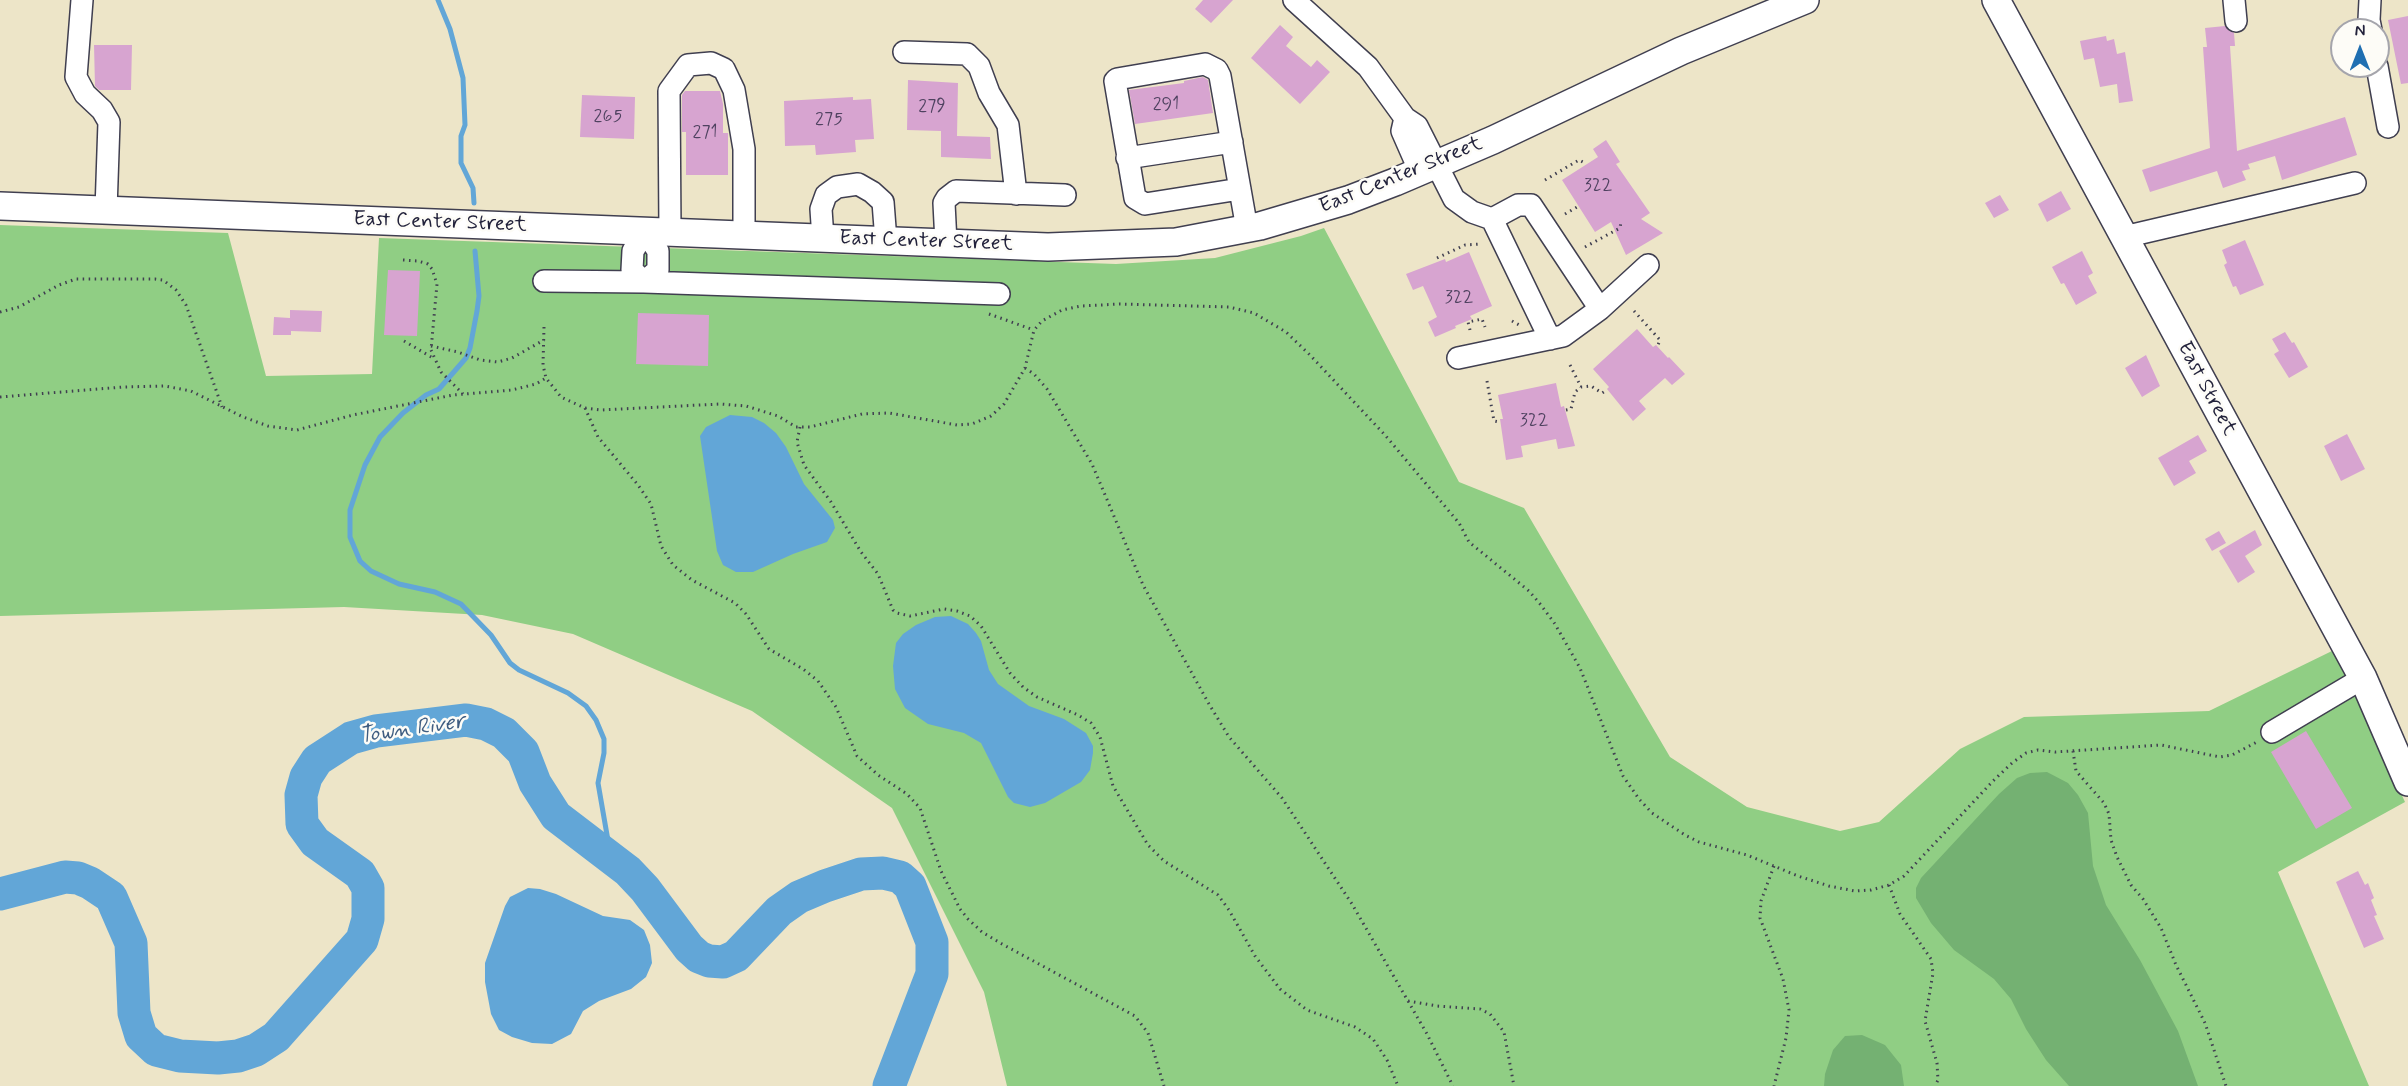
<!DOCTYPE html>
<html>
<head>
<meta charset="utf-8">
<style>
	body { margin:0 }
	#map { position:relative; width:2408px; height:1086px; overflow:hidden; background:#ede5c8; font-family:Mynerve,sans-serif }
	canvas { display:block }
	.north { position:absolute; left:2330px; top:18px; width:60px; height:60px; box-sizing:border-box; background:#fdfcf7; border:2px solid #a5a5ac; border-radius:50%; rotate:0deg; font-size:16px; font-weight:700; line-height:24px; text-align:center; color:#22223b }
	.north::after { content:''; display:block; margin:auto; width:21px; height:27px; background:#1f6fb2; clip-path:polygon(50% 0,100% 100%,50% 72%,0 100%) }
</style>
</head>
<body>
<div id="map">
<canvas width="2408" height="1086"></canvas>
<div class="north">N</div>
</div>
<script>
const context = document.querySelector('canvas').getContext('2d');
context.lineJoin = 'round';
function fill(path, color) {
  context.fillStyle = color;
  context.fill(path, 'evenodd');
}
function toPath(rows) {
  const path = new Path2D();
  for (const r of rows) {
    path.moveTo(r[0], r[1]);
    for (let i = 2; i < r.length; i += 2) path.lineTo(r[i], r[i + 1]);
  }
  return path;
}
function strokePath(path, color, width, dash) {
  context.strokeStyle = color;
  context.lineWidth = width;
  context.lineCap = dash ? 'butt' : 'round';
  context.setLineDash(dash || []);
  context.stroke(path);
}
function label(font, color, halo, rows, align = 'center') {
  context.font = font + ' Mynerve,sans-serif';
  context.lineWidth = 5;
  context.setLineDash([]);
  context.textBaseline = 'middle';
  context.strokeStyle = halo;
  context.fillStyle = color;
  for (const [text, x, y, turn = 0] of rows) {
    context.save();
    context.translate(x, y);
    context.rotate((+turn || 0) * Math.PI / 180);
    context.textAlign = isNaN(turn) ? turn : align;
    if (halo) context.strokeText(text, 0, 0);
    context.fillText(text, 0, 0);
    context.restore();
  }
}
const green = toPath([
	[0,225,228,233,266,376,372,374,379,238,1116,264,1215,258,1301,236,1324,228,1459,482,1524,508,1670,757,1747,807,1840,831,1879,822,1960,749,2024,717,2209,711,2334,650,2405,802,2278,872,2369,1086,1007,1086,984,992,892,808,752,711,573,634,482,615,344,607,0,616]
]);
const forest = toPath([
	[2047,772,2068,783,2078,795,2088,813,2093,866,2106,905,2140,960,2178,1031,2198,1086,2069,1086,2046,1060,2026,1029,2011,999,1994,979,1954,950,1931,923,1916,898,1916,888,1921,878,1999,794,2017,778,2030,773],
	[1862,1035,1885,1045,1901,1065,1904,1086,1824,1086,1825,1074,1833,1050,1845,1036]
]);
const water = toPath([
	[730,415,752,417,764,423,776,433,786,447,804,484,833,520,835,528,827,542,793,554,753,572,736,572,723,565,717,551,700,436,706,427],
	[951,616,968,624,976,633,981,641,989,670,998,684,1029,706,1064,719,1086,733,1093,746,1093,753,1090,770,1081,782,1045,803,1030,807,1014,803,1008,797,981,743,964,733,928,724,905,708,895,689,893,666,896,643,903,634,916,625,935,617],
	[528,888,540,889,556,894,603,916,630,920,644,930,650,945,652,963,646,977,631,989,599,1001,583,1011,571,1034,552,1044,532,1043,512,1037,499,1030,491,1014,485,982,485,963,505,906,510,897]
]);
const stream = toPath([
	[438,0,450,29,463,78,465,125,461,136,461,163,473,188,474,203],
	[475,251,479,296,477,311,470,348,466,358,439,389,426,395,403,413,380,437,365,465,350,510,350,537,360,561,371,571,399,584,435,592,461,604,491,635,510,663,519,670,568,693,586,706,596,720,604,739,604,753,598,783,611,858]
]);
const river = toPath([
	[0,894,65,877,78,878,90,883,111,897,131,943,134,1013,141,1036,156,1050,180,1056,218,1058,238,1056,256,1050,276,1037,354,949,362,940,368,919,368,888,360,874,315,842,302,824,301,795,306,777,317,760,351,738,376,731,466,720,486,724,504,733,523,752,535,783,556,816,628,871,645,889,689,948,699,957,709,961,723,962,736,956,779,911,799,897,825,886,861,874,883,873,900,877,910,886,932,942,932,974,889,1086]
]);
const building = toPath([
	[1203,0,1233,0,1211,23,1195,9],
	[2408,16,2408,83,2401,84,2388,20],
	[1280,25,1293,37,1286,46,1311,67,1317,60,1330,72,1300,104,1251,58],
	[2225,26,2234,33,2235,46,2230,46,2237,151,2345,117,2357,155,2282,180,2275,156,2248,164,2250,169,2242,171,2246,180,2223,188,2217,171,2150,192,2142,170,2210,148,2203,47,2207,47,2205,28],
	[2106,36,2107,41,2114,39,2117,54,2125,52,2133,101,2119,103,2117,84,2100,87,2094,58,2084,60,2080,41],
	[94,45,132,45,131,90,99,90,95,86],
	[1203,77,1208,80,1213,113,1135,124,1129,90,1184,83,1184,81],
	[908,80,958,83,957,136,990,137,991,159,941,157,941,131,907,130],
	[685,91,720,91,723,104,723,133,728,133,728,175,686,175,686,132,682,132,682,95],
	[582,95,635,97,634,139,580,137],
	[853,97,853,100,871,99,874,139,855,140,856,152,816,155,815,145,785,146,784,101],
	[1606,140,1620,162,1616,164,1650,213,1641,219,1663,233,1626,255,1611,222,1595,232,1562,180,1598,157,1593,149],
	[2061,191,2071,209,2047,222,2038,204],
	[2000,195,2009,210,1994,218,1985,203],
	[2245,240,2264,285,2240,295,2236,286,2233,287,2224,265,2227,263,2222,250],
	[2082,251,2093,273,2088,276,2097,293,2076,305,2064,283,2061,284,2052,267],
	[1469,252,1492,306,1470,316,1472,319,1455,326,1456,328,1435,337,1428,322,1437,317,1423,286,1413,290,1406,274,1445,259,1446,262],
	[388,270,420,271,417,336,384,335],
	[290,310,322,311,321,332,291,331,291,335,273,335,274,317,290,318],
	[638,313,709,315,708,366,636,364],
	[1637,329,1653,347,1656,345,1668,358,1669,357,1685,374,1672,385,1665,378,1639,401,1646,409,1633,421,1607,389,1609,387,1593,369],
	[2285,332,2292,343,2294,342,2308,367,2289,378,2274,354,2279,351,2272,339],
	[2146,355,2160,386,2142,397,2125,368],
	[1556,383,1561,407,1564,406,1575,446,1558,449,1556,439,1521,446,1523,457,1506,460,1500,419,1503,419,1498,395],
	[2347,434,2365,469,2341,481,2324,446],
	[2198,435,2207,451,2189,461,2196,473,2174,486,2158,458],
	[2255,530,2262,545,2245,556,2255,572,2238,583,2219,551],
	[2219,531,2226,543,2212,551,2205,539],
	[2306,731,2352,808,2316,829,2271,752],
	[2358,871,2365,885,2368,883,2374,898,2371,900,2377,915,2374,916,2384,939,2364,948,2336,882]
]);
const path = toPath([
	[1545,180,1579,160,1585,163],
	[1565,214,1577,207],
	[1585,247,1620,228,1621,222],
	[1437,258,1465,245,1480,244],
	[403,260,418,261,428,264,432,269,437,284,431,350,441,372,463,394],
	[1634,311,1660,340,1658,345],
	[0,312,19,307,59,285,76,279,155,279,163,280,176,290,186,305,222,407],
	[989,314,1034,330],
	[1512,321,1521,326],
	[544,327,543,365,546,378,561,397,585,408,601,410,720,404,746,406,778,416,796,427,810,427,862,414,889,413,957,425,972,424,991,416,1004,404,1025,368,1034,330,1042,321,1062,310,1081,306,1120,304,1229,307,1254,313,1286,332,1310,355,1385,435,1459,523,1469,542,1529,591,1541,605,1555,624,1580,668,1623,776,1639,799,1652,813,1685,835,1699,842,1747,855,1798,876,1829,886,1855,891,1871,890,1889,885,1904,876,1993,781,2012,763,2026,753,2038,750,2055,752,2161,745,2220,757,2232,755,2257,742],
	[1470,330,1468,322,1482,319,1485,327],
	[404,341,433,358],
	[431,346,458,352,480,360,498,362,512,358,544,340],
	[1570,365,1581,387],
	[1025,368,1034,374,1047,389,1092,464,1143,585,1209,704,1229,737,1282,798,1352,904,1427,1034,1453,1086],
	[1487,381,1494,421,1499,422],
	[0,397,123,387,165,386,191,391,243,417,268,426,297,430,353,415,453,395,512,390,536,384,546,378],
	[585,408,598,437,638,485,651,504,661,546,673,565,692,580,735,603,746,614,769,649,803,669,818,681,836,707,857,756,878,775,907,794,920,808,941,871,960,909,968,919,982,932,1002,944,1135,1016,1148,1033,1164,1086],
	[1566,410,1571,409,1575,392,1581,387,1591,386,1602,393,1607,390],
	[800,427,797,442,804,465,831,502,861,552,878,574,893,610,897,613,910,616,944,609,957,611,970,616,981,626,1010,673,1023,687,1037,697,1078,715,1091,723,1100,737,1113,786,1148,845,1164,861,1218,895,1229,910,1255,956,1280,989,1307,1010,1355,1027,1373,1039,1387,1060,1398,1086],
	[2073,751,2076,771,2104,803,2109,814,2111,840,2117,857,2131,885,2143,899,2161,928,2176,965,2205,1023,2226,1086],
	[1774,866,1761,901,1760,918,1783,979,1789,1010,1786,1038,1774,1086],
	[1889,885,1900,914,1931,959,1933,973,1925,1021,1937,1063,1938,1080,1935,1086],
	[1408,1001,1437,1006,1480,1009,1490,1014,1504,1032,1514,1086]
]);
const minor = toPath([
	[82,0,76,77,85,94,102,110,109,122,106,210],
	[1294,0,1368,67,1405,118,1417,126,1454,199,1472,212,1492,219,1518,205,1531,205,1600,309,1563,336,1458,358],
	[2234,0,2236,21],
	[2370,0,2369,20,2371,30],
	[904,52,967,54,979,66,989,93,1008,125,1016,194],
	[2377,66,2388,127],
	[1405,118,1402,131,1420,172],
	[1127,158,1232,142],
	[1240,189,1145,204,1135,198,1115,81,1117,79,1205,64,1217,70,1220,76,1247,229],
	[1492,219,1550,339],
	[645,231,658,251,658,270,644,282,632,270,633,251,645,231],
	[670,232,669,91,688,65,711,63,724,69,734,90,744,149,744,235],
	[2124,237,2355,183],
	[823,239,821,209,826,195,837,187,858,184,872,192,883,202,886,241],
	[946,243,944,203,947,198,956,191,1065,195],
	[544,281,644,282,999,294],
	[1600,309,1648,265],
	[2272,732,2363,678]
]);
const major = toPath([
	[1996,0,2363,678,2408,782],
	[0,206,1048,247,1176,242,1260,226,1348,200,1395,182,1493,140,1681,51,1805,0]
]);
const numberNames = [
	["291",1166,105],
	["279",932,107],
	["265",608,117],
	["275",829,120],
	["271",705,133],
	["322",1598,186],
	["322",1459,298],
	["322",1534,421]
];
const streetNames = [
	["East Center Street",1401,176,-22],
	["East Center Street",440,223,2],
	["East Center Street",926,242,2],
	["East Street",2206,389,62]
];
const waterNames = [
	["Town River",412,730,-8]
];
fill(green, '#90ce84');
fill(forest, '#74b172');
fill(water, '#62a6d7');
strokePath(stream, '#62a6d7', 5);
strokePath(river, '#62a6d7', 33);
fill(building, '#d7a4d0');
strokePath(minor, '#403f50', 24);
strokePath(major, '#403f50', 30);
strokePath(path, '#403f50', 3, [1.5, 4.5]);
strokePath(minor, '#fff', 21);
strokePath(major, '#fff', 27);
label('18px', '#4f4260', null, numberNames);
label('21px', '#22223b', '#fdfcf7', streetNames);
label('italic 22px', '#3f5d81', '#fdfcf7', waterNames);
</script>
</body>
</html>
